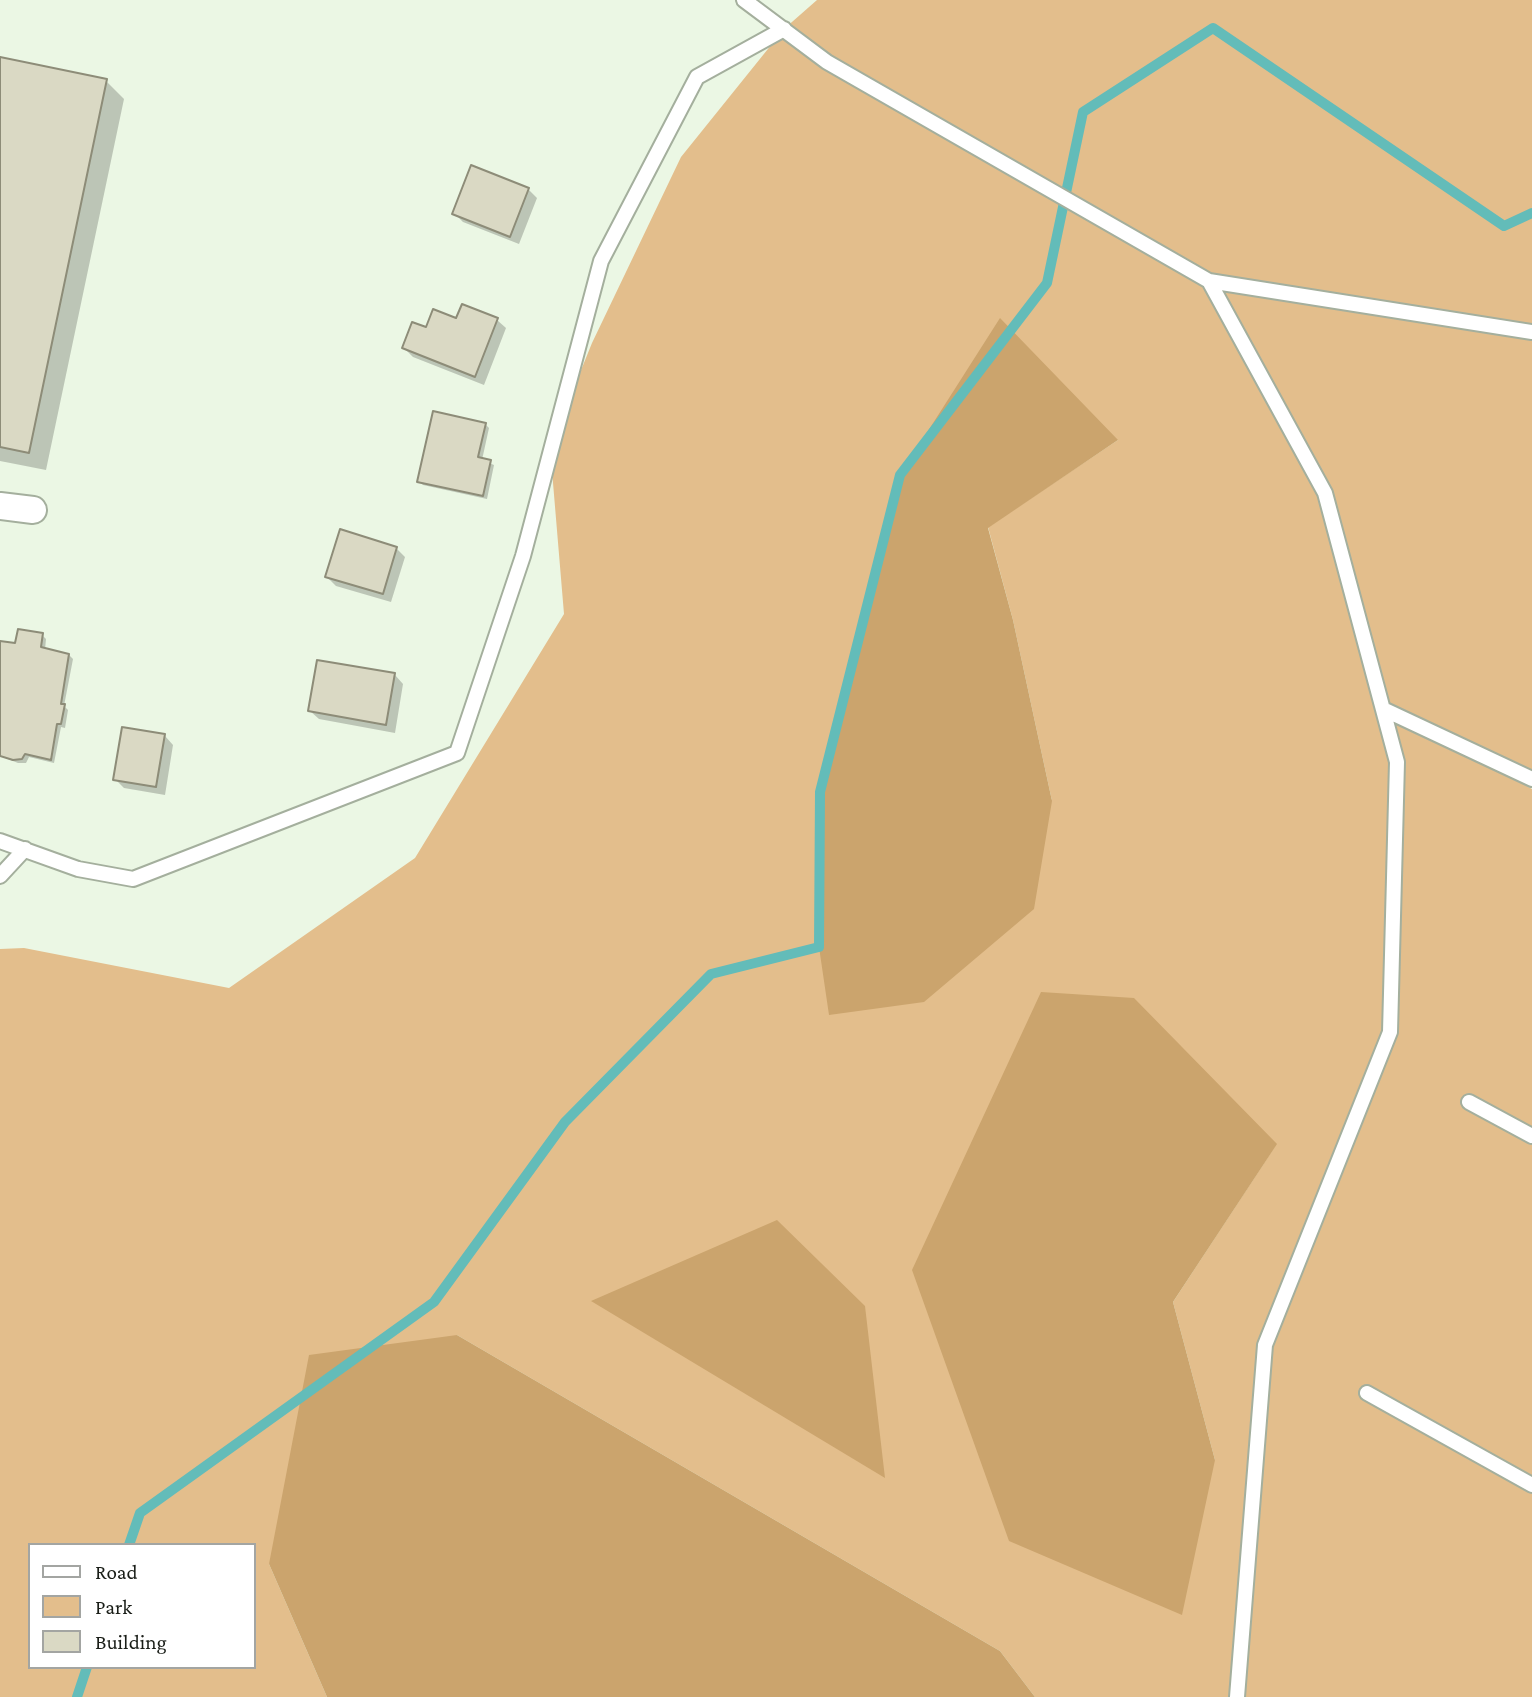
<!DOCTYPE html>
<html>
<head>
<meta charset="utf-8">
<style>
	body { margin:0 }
	#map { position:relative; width:1532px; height:1697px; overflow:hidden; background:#ebf7e4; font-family:"Crimson Pro",serif }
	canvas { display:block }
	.legend { position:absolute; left:28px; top:1543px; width:228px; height:126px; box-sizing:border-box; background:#fff; border:2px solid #a3a5a2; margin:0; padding:9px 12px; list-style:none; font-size:21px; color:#191d17 }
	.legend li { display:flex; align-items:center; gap:14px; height:35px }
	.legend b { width:35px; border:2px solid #a3a5a2 }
</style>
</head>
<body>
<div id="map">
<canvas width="1532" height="1697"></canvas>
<ul class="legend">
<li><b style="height:9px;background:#fff"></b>Road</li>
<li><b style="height:19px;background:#e3be8c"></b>Park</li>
<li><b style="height:19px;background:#dad9c4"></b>Building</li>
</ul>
</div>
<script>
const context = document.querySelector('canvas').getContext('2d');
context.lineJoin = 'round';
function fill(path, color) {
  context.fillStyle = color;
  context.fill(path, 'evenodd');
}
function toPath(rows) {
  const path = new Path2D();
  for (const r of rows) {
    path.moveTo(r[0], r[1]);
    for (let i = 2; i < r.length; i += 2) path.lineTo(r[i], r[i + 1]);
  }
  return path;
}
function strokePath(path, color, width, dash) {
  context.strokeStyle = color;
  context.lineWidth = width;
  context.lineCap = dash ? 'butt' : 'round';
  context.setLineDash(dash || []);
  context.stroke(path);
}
const green = toPath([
	[817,0,1532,0,1532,779,1400,718,1532,789,1532,1697,1035,1697,1000,1651,457,1335,269,1564,327,1697,0,1697,0,949,24,948,229,988,415,858,564,614,550,447,592,343,681,157,784,29],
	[1118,440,988,527,1013,620,1052,801,900,475],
	[1276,1145,1173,1302,1215,1460,1009,1541],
	[30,1545,254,1545,254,1667,30,1667]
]);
const forest = toPath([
	[1000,318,1118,440,988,528,1013,620,1052,801,1034,909,924,1002,829,1015,819,947,820,792,900,475],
	[1041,992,1134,998,1277,1144,1173,1302,1215,1460,1182,1615,1009,1541,912,1270],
	[777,1220,865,1306,885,1478,591,1301],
	[457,1335,1000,1651,1035,1697,327,1697,269,1564,309,1355]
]);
const shadow = toPath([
	[0,59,106,81,124,99,46,470,0,461],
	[528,189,537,198,519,244,463,222,454,213],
	[457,320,497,320,506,328,484,385,413,357,404,348,427,330],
	[485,424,489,428,482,460,494,465,487,499,423,485,419,481],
	[396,548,405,557,391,602,336,586,327,577],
	[42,635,46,639,45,650,69,655,73,659,64,706,68,710,65,728,61,727,54,763,29,757,26,763,18,763,0,756,0,642,17,644],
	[395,675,403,684,395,733,319,719,310,711],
	[165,736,173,745,165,795,124,788,115,779]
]);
const stream = toPath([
	[129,1545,140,1513,434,1302,565,1122,711,974,819,947,820,792,900,475,1047,283,1083,112,1213,28,1504,226,1532,213],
	[77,1697,87,1667]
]);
const building = toPath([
	[0,57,107,79,29,453,0,447,0,57],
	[471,165,529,188,510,237,452,214,471,165],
	[462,304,498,318,475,377,402,348,412,322,426,327,433,309,456,318,462,304],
	[433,411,486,423,478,457,491,460,483,496,417,482,433,411],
	[340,529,397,547,383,594,325,577,340,529],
	[18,629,43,633,41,647,69,654,61,704,65,704,61,724,57,724,51,760,25,754,22,759,13,760,0,756,0,641,15,643,18,629],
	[317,660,395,673,386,725,308,711,317,660],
	[122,727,165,734,156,787,113,780,122,727]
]);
const service = toPath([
	[744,0,827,62,1209,281,1532,332],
	[1209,281,1325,493,1397,762,1390,1032,1265,1345,1237,1697],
	[1383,709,1532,779],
	[0,841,78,869,133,879,457,753,523,556,601,261,697,77,784,29],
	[0,876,25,849],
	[1469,1102,1532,1136],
	[1367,1393,1532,1485]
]);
const minor = toPath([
	[0,506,33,510]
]);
fill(green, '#e3be8c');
fill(forest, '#cba46d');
fill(shadow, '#0003');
strokePath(stream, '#63bcb9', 10);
fill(building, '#dad9c4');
strokePath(building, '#8d8c78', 2);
strokePath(service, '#a4af9d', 18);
strokePath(minor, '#a4af9d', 30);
strokePath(service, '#fff', 14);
strokePath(minor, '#fff', 26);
</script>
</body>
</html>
